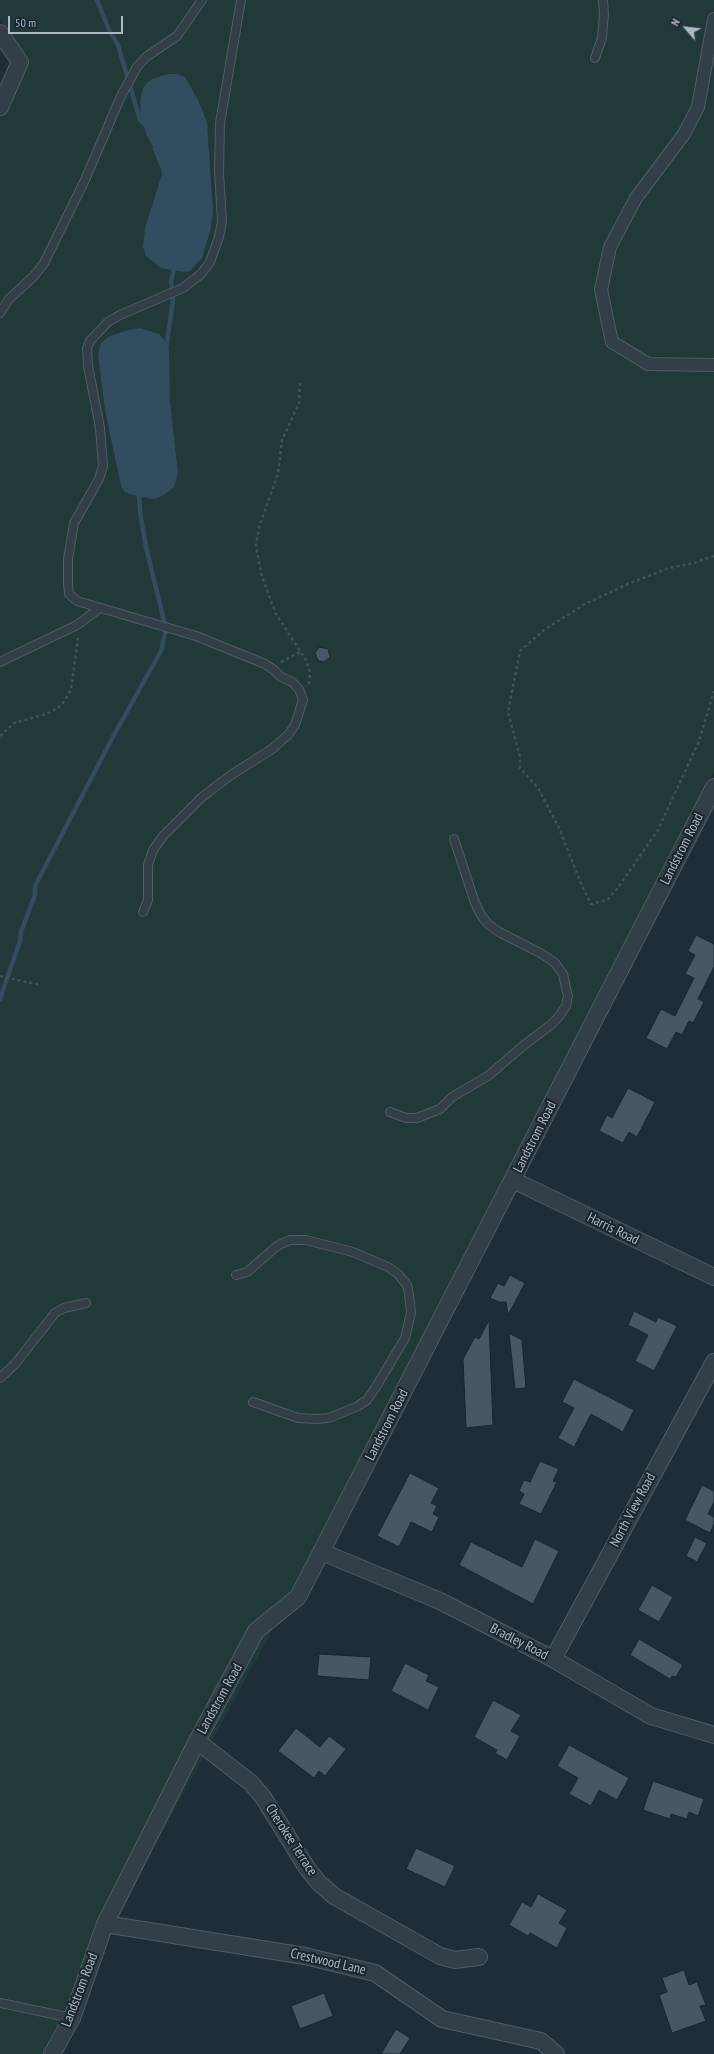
<!DOCTYPE html>
<html>
<head>
<meta charset="utf-8">
<style>
	body { margin:0 }
	#map { position:relative; width:714px; height:2054px; overflow:hidden; background:#1f2d38; font-family:"PT Sans Narrow",sans-serif }
	canvas { display:block }
	.north { position:absolute; left:666px; top:8px; width:40px; height:40px; -webkit-text-stroke:3px #19242d; paint-order:stroke; rotate:298deg; font-size:11px; font-weight:700; line-height:16px; text-align:center; color:#adbac5 }
	.north::after { content:''; display:block; margin:auto; width:14px; height:18px; background:#adbac5; clip-path:polygon(50% 0,100% 100%,50% 72%,0 100%) }
	.scale { position:absolute; left:8px; top:16px; width:115px; height:18px; box-sizing:border-box; border:2px solid #adbac5; border-top:0; padding-left:5px; font-size:12px; line-height:14px; white-space:nowrap; color:#adbac5; -webkit-text-stroke:3px #19242d; paint-order:stroke }
</style>
</head>
<body>
<div id="map">
<canvas width="714" height="2054"></canvas>
<div class="north">N</div>
<div class="scale">50 m</div>
</div>
<script>
const context = document.querySelector('canvas').getContext('2d');
context.lineJoin = 'round';
function fill(path, color) {
  context.fillStyle = color;
  context.fill(path, 'evenodd');
}
function toPath(rows) {
  const path = new Path2D();
  for (const r of rows) {
    path.moveTo(r[0], r[1]);
    for (let i = 2; i < r.length; i += 2) path.lineTo(r[i], r[i + 1]);
  }
  return path;
}
function strokePath(path, color, width, dash) {
  context.strokeStyle = color;
  context.lineWidth = width;
  context.lineCap = dash ? 'butt' : 'round';
  context.setLineDash(dash || []);
  context.stroke(path);
}
function label(font, color, halo, rows, align = 'center') {
  context.font = font + ' "PT Sans Narrow",sans-serif';
  context.lineWidth = 4;
  context.setLineDash([]);
  context.textBaseline = 'middle';
  context.strokeStyle = halo;
  context.fillStyle = color;
  for (const [text, x, y, turn = 0] of rows) {
    context.save();
    context.translate(x, y);
    context.rotate((+turn || 0) * Math.PI / 180);
    context.textAlign = isNaN(turn) ? turn : align;
    if (halo) context.strokeText(text, 0, 0);
    context.fillText(text, 0, 0);
    context.restore();
  }
}
const green = toPath([
	[0,0,714,0,714,772,591,1027,338,1509,42,2054,0,2054,0,113,28,57,0,20]
]);
const water = toPath([
	[168,74,177,74,185,77,198,100,207,122,213,211,211,228,202,258,190,271,184,272,161,268,146,256,143,247,145,228,162,174,159,157,146,134,141,115,140,102,143,88,147,83,152,79],
	[140,328,159,334,166,342,169,352,170,402,178,473,174,487,164,495,154,499,133,495,125,492,121,486,105,410,98,354,101,343,108,337,128,330]
]);
const stream = toPath([
	[97,0,109,30,118,45,140,120,147,127],
	[155,149,162,166],
	[166,350,173,300,171,281,175,265],
	[0,999,20,941,21,932,35,895,35,886,115,733,161,651,166,629,146,547,140,512,139,492]
]);
const building = toPath([
	[319,647,328,649,330,657,324,662,318,661,315,653,319,647],
	[696,935,714,944,714,967,698,999,704,1002,693,1023,689,1021,682,1035,676,1032,667,1049,646,1038,661,1009,675,1016,694,978,685,974,695,955,688,951,696,935],
	[628,1088,655,1102,637,1137,629,1132,623,1143,599,1131,607,1115,612,1118,628,1088],
	[510,1275,525,1283,508,1315,506,1302,499,1302,490,1298,498,1283,504,1286,510,1275],
	[634,1311,656,1322,658,1317,677,1326,654,1371,635,1361,648,1335,628,1325,634,1311],
	[489,1320,493,1425,466,1428,463,1359,475,1337,479,1339,489,1320],
	[509,1333,522,1340,526,1388,515,1389,509,1333],
	[574,1379,634,1410,623,1432,591,1414,574,1447,558,1438,574,1408,562,1402,574,1379],
	[540,1461,559,1469,553,1481,557,1482,541,1514,519,1504,524,1494,519,1491,524,1480,530,1482,540,1461],
	[410,1473,439,1488,431,1503,437,1506,433,1514,439,1517,432,1532,411,1522,399,1547,377,1536,410,1473],
	[702,1485,714,1491,714,1502,708,1514,714,1517,714,1524,710,1533,685,1520,702,1485],
	[695,1537,707,1543,697,1562,686,1556,695,1537],
	[535,1539,559,1551,533,1604,459,1565,471,1542,522,1567,535,1539],
	[652,1585,673,1597,659,1622,638,1610,652,1585],
	[639,1639,683,1665,676,1677,672,1676,670,1679,630,1655,639,1639],
	[319,1654,371,1657,369,1680,317,1676,319,1654],
	[405,1663,429,1675,426,1681,439,1687,428,1710,391,1691,405,1663],
	[493,1700,521,1715,511,1731,520,1736,507,1760,495,1753,497,1750,474,1737,493,1700],
	[296,1728,320,1747,329,1736,346,1749,325,1776,319,1771,314,1778,278,1751,296,1728],
	[569,1745,629,1778,617,1800,599,1790,591,1806,569,1794,578,1778,557,1766,569,1745],
	[653,1781,704,1799,698,1816,689,1812,687,1819,671,1814,670,1819,643,1810,653,1781],
	[416,1848,455,1866,445,1887,406,1869,416,1848],
	[538,1894,567,1910,559,1923,567,1928,557,1948,530,1933,528,1936,509,1925,522,1902,531,1907,538,1894],
	[684,1970,689,1985,697,1982,706,2005,700,2006,706,2021,672,2033,659,1995,667,1992,662,1978,684,1970],
	[324,1993,333,2016,300,2029,291,2006,324,1993],
	[396,2029,410,2038,400,2054,381,2054,396,2029]
]);
const path = toPath([
	[300,383,299,403,282,440,278,474,259,527,256,547,262,577,276,614,306,660,310,673,309,684],
	[714,556,694,563,669,568,628,584,585,604,544,630,520,651,508,712,520,757,520,768,538,788,559,828,582,886,591,904,607,900,617,889,658,830,699,741,714,691],
	[281,662,300,652],
	[0,736,14,723,46,714,58,708,63,703,71,690,78,638],
	[0,976,40,985]
]);
const service = toPath([
	[595,58,602,38,604,14,603,0],
	[0,313,9,299,34,276,44,263,85,180,121,96,137,67,146,57,177,36,202,0],
	[0,662,77,625,100,608],
	[143,912,148,900,148,865,153,850,163,836,202,797,231,775,272,749,288,735,295,725,303,700,299,689,292,682,281,677,274,670,265,664,196,636,77,601,69,594,68,583,68,559,74,523,99,479,103,466,100,428,88,366,87,348,90,341,108,322,120,315,183,288,201,274,210,262,219,237,222,221,219,172,220,123,241,0],
	[390,1112,406,1118,417,1118,440,1109,452,1097,488,1076,524,1045,552,1024,560,1015,566,1006,568,996,566,988,563,974,555,963,542,954,499,932,488,924,481,915,475,903,454,839],
	[236,1275,247,1272,277,1246,290,1240,306,1240,353,1252,388,1267,398,1274,407,1285,409,1294,411,1313,405,1338,376,1387,367,1400,358,1406,329,1418,316,1419,298,1418,253,1402],
	[0,1378,15,1364,55,1313,64,1308,86,1303],
	[0,2003,72,2018]
]);
const pedestrian = toPath([
	[714,19,698,107,684,134,636,198,610,247,601,290,612,342,648,364,714,365]
]);
const minor = toPath([
	[0,33,20,62,0,107],
	[513,1180,714,1277],
	[322,1552,440,1601,553,1659,651,1716,714,1735],
	[553,1659,714,1362],
	[197,1741,251,1783,263,1797,307,1868,319,1883,334,1896,440,1956,455,1960,479,1957],
	[105,1924,305,1956,375,1973,442,2019,541,2041,556,2054],
	[52,2054,72,2018,105,1924,197,1741,256,1631,298,1597,714,787]
]);
const streetNames = [
	["Landstrom Road",682,849,-63],
	["Landstrom Road",535,1137,-63],
	["Harris Road",613,1229,26],
	["Landstrom Road",387,1425,-63],
	["North View Road",633,1510,-62],
	["Bradley Road",519,1642,27],
	["Landstrom Road",220,1699,-61],
	["Cherokee Terrace",291,1840,57],
	["Crestwood Lane",328,1962,13],
	["Landstrom Road",80,1990,-69]
];
fill(green, '#213938');
fill(water, '#324c60');
strokePath(stream, '#324c60', 4.5);
fill(building, '#475864');
strokePath(building, '#1a262f', 1);
strokePath(service, '#505d66', 10);
strokePath(pedestrian, '#505d66', 14);
strokePath(minor, '#505d66', 18);
strokePath(path, '#3f5555', 2.5, [3, 3]);
strokePath(service, '#333f48', 8);
strokePath(pedestrian, '#333f48', 12);
strokePath(minor, '#333f48', 16);
label('14px', '#adbac5', '#19242d', streetNames);
</script>
</body>
</html>
